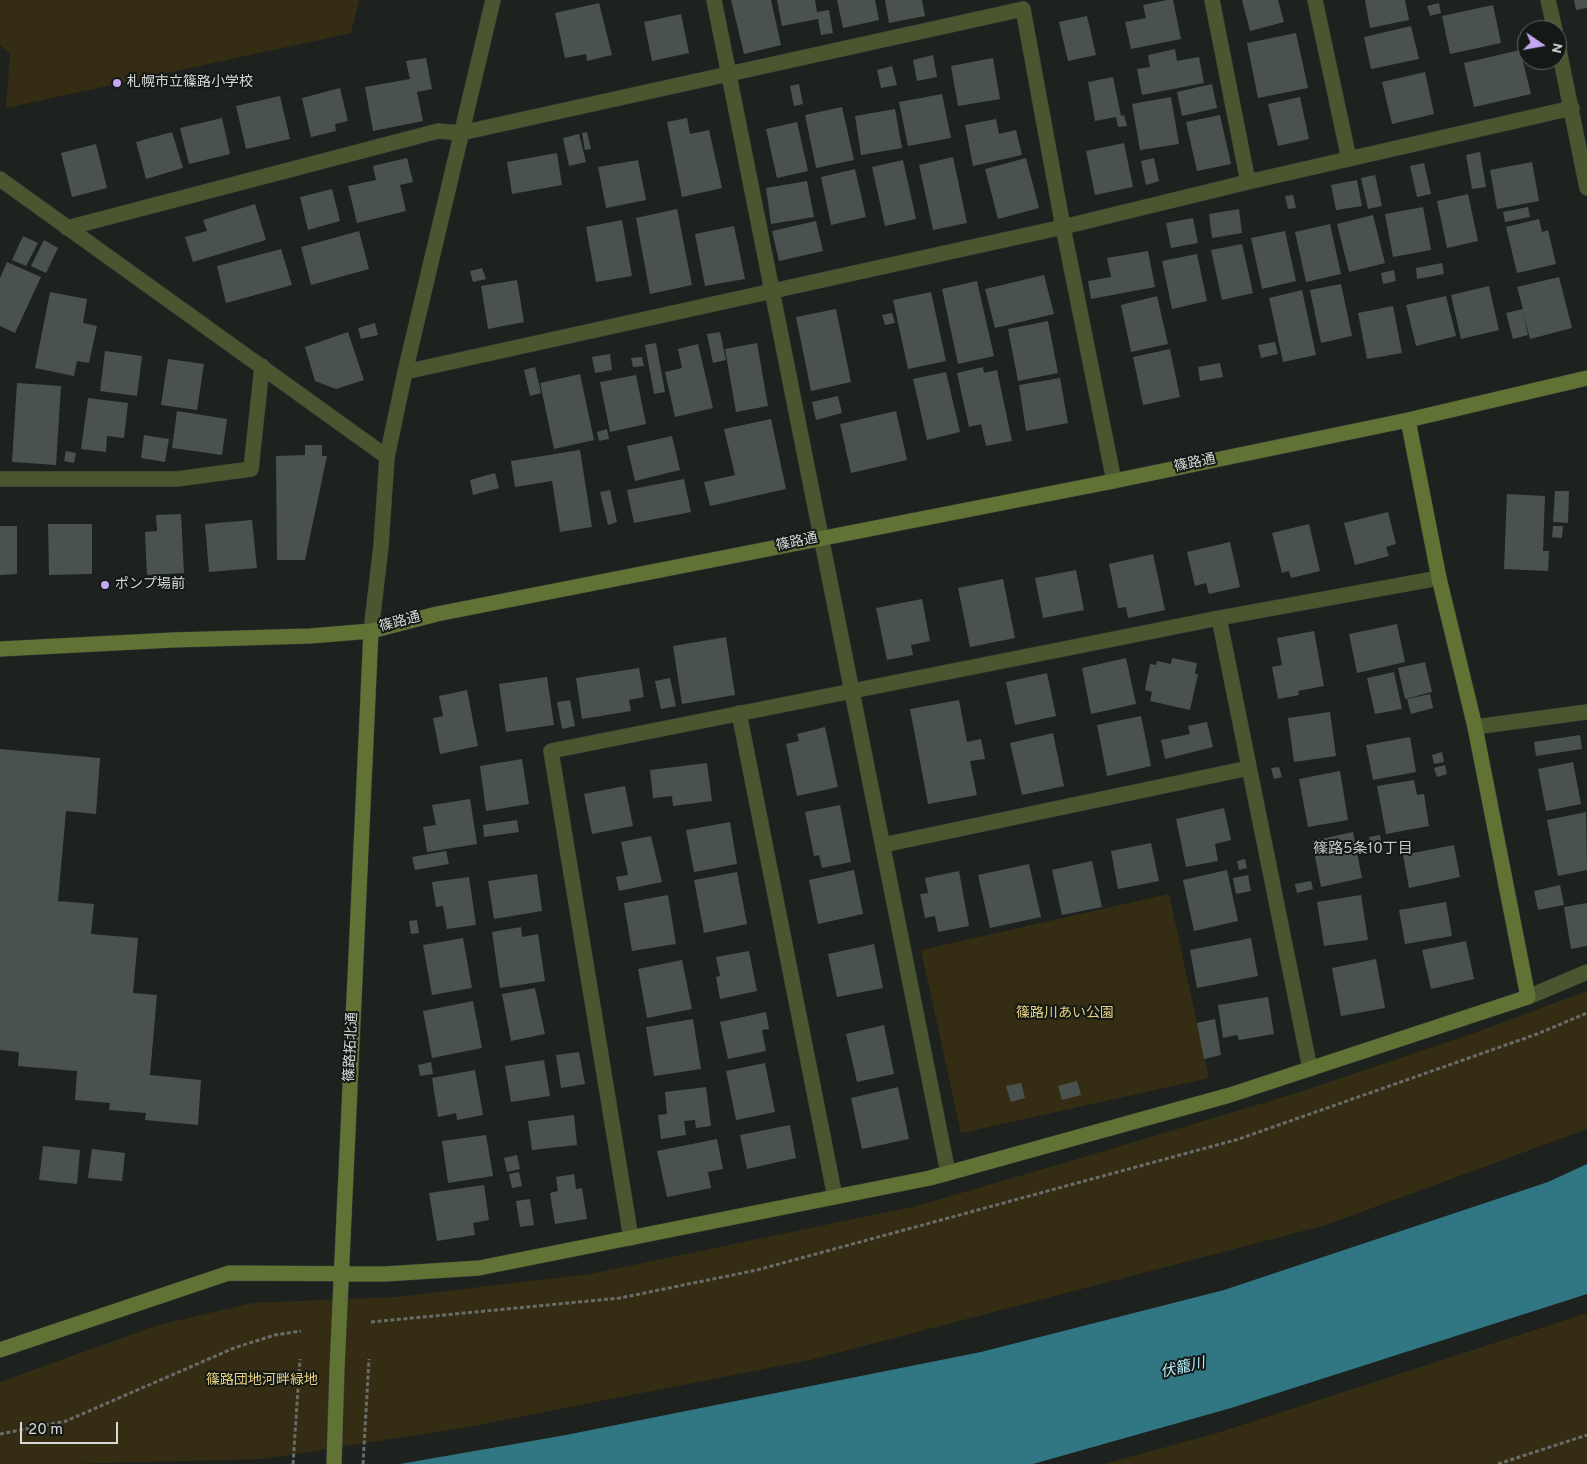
<!DOCTYPE html>
<html>
<head>
<meta charset="utf-8">
<style>
	body { margin:0 }
	#map { position:relative; width:1587px; height:1464px; overflow:hidden; background:#1d221e; font-family:Overpass,sans-serif }
	canvas { display:block }
	.north { position:absolute; left:1517px; top:20px; width:50px; height:50px; box-sizing:border-box; background:#141915; border:1px solid #626663; border-radius:50%; rotate:102deg; font-size:14px; font-weight:700; line-height:20px; text-align:center; color:#d6dad7 }
	.north::after { content:''; display:block; margin:auto; width:18px; height:22px; background:#c3a7f2; clip-path:polygon(50% 0,100% 100%,50% 72%,0 100%) }
	.scale { position:absolute; left:20px; top:1422px; width:98px; height:22px; box-sizing:border-box; border:2px solid #d6dad7; border-top:0; padding-left:6px; font-size:15px; line-height:18px; white-space:nowrap; color:#d6dad7; -webkit-text-stroke:4px #141915; paint-order:stroke }
</style>
</head>
<body>
<div id="map">
<canvas width="1587" height="1464"></canvas>
<div class="north">N</div>
<div class="scale">20 m</div>
</div>
<script>
const context = document.querySelector('canvas').getContext('2d');
context.lineJoin = 'round';
function fill(path, color) {
  context.fillStyle = color;
  context.fill(path, 'evenodd');
}
function toPath(rows) {
  const path = new Path2D();
  for (const r of rows) {
    path.moveTo(r[0], r[1]);
    for (let i = 2; i < r.length; i += 2) path.lineTo(r[i], r[i + 1]);
  }
  return path;
}
function strokePath(path, color, width, dash) {
  context.strokeStyle = color;
  context.lineWidth = width;
  context.lineCap = dash ? 'butt' : 'round';
  context.setLineDash(dash || []);
  context.stroke(path);
}
function label(font, color, halo, rows, align = 'center') {
  context.font = font + ' Overpass,"Noto Sans JP",sans-serif';
  context.lineWidth = 4;
  context.setLineDash([]);
  context.textBaseline = 'middle';
  context.strokeStyle = halo;
  context.fillStyle = color;
  for (const [text, x, y, turn = 0] of rows) {
    context.save();
    context.translate(x, y);
    context.rotate((+turn || 0) * Math.PI / 180);
    context.textAlign = isNaN(turn) ? turn : align;
    if (halo) context.strokeText(text, 0, 0);
    context.fillText(text, 0, 0);
    context.restore();
  }
}
const green = toPath([
	[0,0,359,0,351,33,6,108,10,54,0,45],
	[1169,894,1209,1078,961,1133,921,950],
	[1587,991,1587,1129,1326,1225,810,1360,468,1427,263,1459,68,1464,0,1464,0,1382,158,1325,253,1303,396,1297,590,1274,916,1206,1071,1161,1300,1092,1477,1032],
	[1587,1313,1587,1464,1104,1464,1217,1433]
]);
const water = toPath([
	[1587,1164,1587,1294,1231,1408,1033,1464,400,1464,566,1435,981,1352,1224,1290,1548,1182]
]);
const building = toPath([
	[731,0,771,0,781,45,744,54],
	[777,0,815,0,817,12,829,10,833,33,821,35,818,19,782,26],
	[837,0,875,0,879,20,843,28],
	[885,0,922,0,925,16,889,23],
	[1167,0,1173,0,1181,39,1131,49,1125,22,1146,18,1143,5],
	[1242,0,1278,0,1284,22,1250,31],
	[1365,0,1405,0,1409,20,1370,28],
	[1574,0,1587,0,1587,8,1576,10],
	[599,3,612,55,587,61,586,54,565,58,555,13],
	[1439,3,1441,13,1430,16,1427,6],
	[1493,5,1501,43,1450,54,1442,16],
	[681,14,689,53,652,61,644,22],
	[1087,16,1096,55,1068,61,1059,22],
	[1411,26,1419,59,1371,69,1364,37],
	[1296,33,1308,88,1258,98,1247,43],
	[1175,49,1177,61,1199,57,1204,83,1142,95,1137,69,1150,67,1148,55],
	[1520,50,1531,94,1474,107,1464,63],
	[933,55,937,77,917,81,913,60],
	[426,58,432,89,417,92,423,121,373,131,365,87,410,79,406,61],
	[993,58,1000,99,958,106,951,66],
	[892,66,897,85,881,88,877,70],
	[1425,72,1434,114,1392,124,1382,82],
	[1113,77,1121,116,1124,115,1127,126,1118,127,1116,117,1095,121,1088,82],
	[799,84,803,104,794,106,790,86],
	[1212,84,1217,108,1182,116,1177,92],
	[340,88,348,121,335,124,336,131,311,137,302,98],
	[942,94,951,138,908,146,899,102],
	[280,96,290,139,246,149,236,106],
	[1171,97,1179,144,1140,150,1132,104],
	[1300,97,1309,139,1278,146,1268,104],
	[842,107,854,160,816,168,805,115],
	[895,109,902,148,861,155,855,116],
	[1220,115,1231,164,1197,171,1186,122],
	[222,118,230,154,189,164,180,128],
	[687,118,690,134,709,130,722,188,682,197,667,122],
	[996,119,999,134,1016,130,1022,155,973,166,965,125],
	[797,122,808,171,777,178,766,129],
	[172,132,183,168,146,179,136,142],
	[587,132,591,149,585,150,582,133],
	[579,134,586,162,569,166,563,138],
	[1124,143,1133,187,1095,195,1086,151],
	[96,144,107,188,72,197,61,153],
	[1480,152,1486,187,1472,189,1466,155],
	[557,153,562,185,512,194,507,162],
	[953,157,967,223,933,230,919,165],
	[407,158,413,182,400,185,406,211,357,223,348,186,376,180,373,166],
	[1026,158,1039,208,998,219,985,169],
	[1154,158,1159,181,1146,185,1141,161],
	[638,160,646,200,606,208,598,167],
	[903,160,916,219,885,226,872,167],
	[1532,162,1539,201,1497,209,1490,170],
	[1424,163,1431,194,1417,197,1410,166],
	[855,169,866,217,831,225,821,177],
	[1375,175,1382,206,1368,209,1361,178],
	[1357,180,1362,206,1336,210,1331,185],
	[807,181,814,217,771,224,766,188],
	[332,189,340,221,308,230,300,197],
	[1468,194,1478,241,1447,248,1437,201],
	[1293,195,1296,208,1288,209,1285,196],
	[255,204,266,240,193,262,185,237,207,231,203,220],
	[1423,207,1431,250,1393,257,1385,214],
	[1528,207,1530,217,1505,222,1503,212],
	[677,209,692,285,650,294,636,218],
	[1239,209,1242,233,1212,238,1209,214],
	[1373,215,1385,263,1349,272,1337,224],
	[1193,218,1198,243,1171,248,1166,223],
	[1539,219,1542,232,1548,230,1556,264,1517,273,1506,227],
	[622,220,632,276,596,282,586,227],
	[816,221,823,251,779,261,772,231],
	[1330,224,1341,274,1306,282,1295,232],
	[734,226,745,279,705,286,695,234],
	[359,231,369,269,311,285,301,247],
	[1285,231,1296,281,1262,289,1251,238],
	[23,236,38,243,26,266,12,260],
	[44,240,58,248,46,273,31,266],
	[1242,244,1253,293,1222,300,1211,250],
	[281,249,292,285,226,303,217,266],
	[1148,251,1155,287,1091,299,1088,281,1111,277,1107,258],
	[1197,254,1207,301,1172,309,1162,261],
	[7,262,41,277,15,333,0,326,0,278],
	[1442,263,1444,274,1417,279,1416,268],
	[482,268,486,279,473,282,470,271],
	[1394,270,1396,281,1383,284,1381,273],
	[1044,275,1054,314,995,328,985,289],
	[1559,277,1572,328,1530,339,1523,312,1528,335,1513,339,1506,313,1523,309,1517,287],
	[517,280,524,322,488,329,481,286],
	[977,281,994,356,958,364,942,289],
	[1341,284,1352,336,1321,343,1310,290],
	[1489,286,1499,330,1461,339,1451,295],
	[1302,290,1316,355,1283,362,1269,298],
	[50,292,87,299,83,323,97,326,89,363,77,361,74,376,35,368],
	[931,292,946,361,908,369,893,300],
	[1157,296,1168,344,1131,352,1121,305],
	[1446,296,1456,336,1416,346,1406,305],
	[1393,306,1402,353,1367,359,1358,313],
	[836,309,851,382,811,391,796,317],
	[892,313,895,323,885,325,882,315],
	[1048,321,1058,373,1018,381,1008,329],
	[375,323,378,335,361,339,358,328],
	[348,332,364,380,336,389,315,381,305,347],
	[720,332,726,360,713,363,707,334],
	[1275,342,1278,354,1261,358,1258,345],
	[656,343,665,392,654,394,645,345],
	[757,343,768,406,736,412,725,349],
	[698,344,713,408,675,417,665,372,682,368,678,349],
	[1170,349,1180,397,1143,405,1133,357],
	[105,351,142,356,137,396,100,391],
	[610,354,612,370,595,373,592,357],
	[642,357,644,366,633,367,631,358],
	[168,359,204,364,197,410,161,405],
	[1220,363,1223,377,1200,381,1198,367],
	[535,367,541,393,530,396,524,370],
	[983,367,984,373,997,370,1012,441,986,446,981,424,969,427,957,373],
	[946,372,960,432,927,440,913,379],
	[580,374,594,440,554,449,540,383],
	[636,375,646,424,610,432,600,382],
	[1060,378,1068,423,1026,431,1019,385],
	[17,383,61,386,56,465,12,462],
	[838,396,842,413,816,420,812,402],
	[88,398,128,403,124,438,107,436,106,452,81,449],
	[177,411,227,419,222,455,172,448],
	[896,411,907,460,851,473,840,424],
	[771,419,786,489,710,506,704,482,735,475,724,429],
	[607,429,609,439,599,441,597,432],
	[144,435,169,439,165,462,141,458],
	[672,436,680,470,635,481,627,446],
	[305,445,322,445,322,456,327,456,305,560,277,560,276,456,305,455],
	[580,450,592,527,560,532,552,481,515,487,511,461],
	[66,451,76,453,74,463,64,461],
	[495,473,499,488,473,495,470,480],
	[684,479,691,512,634,523,627,490],
	[610,490,617,522,608,525,600,492],
	[1555,491,1569,491,1568,523,1553,522],
	[1507,494,1545,496,1543,551,1549,551,1548,571,1504,569],
	[1388,512,1396,544,1386,547,1389,556,1355,565,1344,523],
	[181,514,184,573,147,575,145,532,157,531,156,515],
	[252,520,257,568,209,572,205,524],
	[48,524,92,524,92,574,49,575],
	[1309,524,1320,571,1291,578,1289,571,1282,573,1272,533],
	[0,526,17,526,17,574,0,575],
	[1553,526,1563,526,1562,538,1552,537],
	[1230,542,1240,587,1209,594,1206,583,1195,586,1187,552],
	[1153,554,1165,610,1128,618,1126,607,1118,608,1109,564],
	[1076,570,1084,610,1043,618,1035,578],
	[1003,579,1015,638,970,647,958,588],
	[922,599,930,641,911,645,913,655,887,660,876,608],
	[1397,624,1405,662,1357,673,1349,634],
	[1314,631,1324,686,1298,691,1299,695,1278,699,1272,667,1282,665,1277,638],
	[726,637,735,695,682,704,673,646],
	[1126,658,1136,704,1091,714,1082,668],
	[1172,658,1197,663,1195,674,1198,674,1190,710,1150,701,1152,692,1145,690,1150,664,1156,665,1157,661,1171,664],
	[1425,662,1432,692,1405,699,1398,668],
	[639,668,644,697,629,700,631,711,582,719,576,678],
	[1394,672,1402,709,1375,714,1367,678],
	[1047,673,1056,716,1015,725,1006,682],
	[547,677,554,725,506,732,499,684],
	[670,678,676,706,661,709,655,681],
	[467,690,478,746,440,754,433,718,443,716,439,696],
	[1430,694,1433,708,1411,714,1407,699],
	[570,700,575,726,562,729,557,702],
	[959,700,967,742,981,739,985,759,970,761,977,795,928,804,910,709],
	[1330,712,1336,756,1294,762,1288,718],
	[1141,716,1151,766,1107,776,1097,725],
	[1207,722,1213,747,1165,759,1161,740,1190,734,1188,726],
	[825,727,838,787,797,796,786,744,799,741,797,734],
	[1053,733,1064,786,1022,795,1010,743],
	[1580,735,1582,749,1536,756,1534,742],
	[1410,737,1416,772,1373,780,1366,745],
	[0,749,100,758,96,814,66,811,58,901,94,904,91,934,138,938,133,993,157,995,150,1075,201,1080,198,1125,145,1120,146,1113,109,1110,110,1103,75,1100,77,1071,18,1066,19,1052,0,1050],
	[1442,752,1444,762,1434,764,1432,755],
	[522,759,529,804,486,811,480,766],
	[1573,762,1581,804,1546,811,1538,769],
	[707,763,712,801,673,806,672,796,653,798,650,770],
	[1445,765,1447,774,1437,777,1434,768],
	[1279,767,1282,777,1274,779,1271,768],
	[1340,771,1348,820,1308,827,1299,779],
	[1414,780,1417,795,1424,794,1429,826,1386,834,1377,786],
	[625,786,633,826,592,834,584,794],
	[470,799,477,844,427,852,423,827,436,825,432,805],
	[840,805,851,862,822,868,819,855,814,856,805,812],
	[1224,808,1231,840,1215,844,1218,861,1186,867,1176,819],
	[1586,812,1587,870,1558,876,1547,820],
	[517,820,519,832,484,837,483,825],
	[730,822,737,864,694,872,686,830],
	[1353,832,1362,878,1321,887,1312,841],
	[1380,835,1383,849,1372,851,1369,837],
	[651,836,662,882,619,891,616,877,628,875,621,842],
	[1151,843,1159,881,1118,889,1111,851],
	[1454,845,1460,877,1409,888,1403,855],
	[446,851,449,864,415,870,412,857],
	[1245,859,1247,868,1239,870,1237,861],
	[1092,861,1102,907,1062,915,1052,870],
	[1029,864,1041,917,990,928,978,875],
	[854,870,863,914,818,924,809,880],
	[1227,870,1238,921,1194,931,1183,880],
	[959,871,969,926,938,932,935,916,925,918,920,894,928,893,925,878],
	[737,872,747,924,704,933,694,880],
	[537,874,542,911,494,919,488,881],
	[1248,875,1251,891,1236,894,1233,878],
	[469,877,476,925,447,929,443,906,436,907,432,882],
	[1311,881,1313,889,1297,893,1295,884],
	[1560,885,1564,905,1538,910,1534,891],
	[668,895,676,944,632,951,624,903],
	[1361,895,1368,940,1324,946,1317,902],
	[1446,902,1452,936,1405,944,1399,910],
	[1587,903,1587,946,1571,949,1564,907],
	[417,920,419,933,411,934,409,921],
	[521,927,522,937,538,934,545,981,500,988,492,932],
	[463,938,472,988,432,995,423,945],
	[1251,938,1258,976,1197,988,1190,950],
	[1466,941,1474,979,1431,989,1422,950],
	[874,944,883,988,837,997,828,954],
	[749,951,757,991,720,999,716,977,720,976,716,957],
	[1376,959,1385,1008,1341,1016,1332,968],
	[682,960,692,1009,647,1018,638,969],
	[535,988,545,1034,511,1041,502,994],
	[1268,997,1274,1034,1239,1040,1237,1035,1223,1038,1218,1005],
	[473,1001,482,1048,432,1058,423,1011],
	[766,1012,769,1029,762,1030,766,1051,728,1059,720,1022],
	[693,1019,701,1069,654,1076,646,1027],
	[1215,1019,1221,1055,1204,1059,1197,1023],
	[884,1025,894,1074,857,1082,846,1034],
	[579,1052,585,1084,561,1088,556,1055],
	[544,1060,550,1096,511,1102,505,1066],
	[431,1062,433,1074,420,1076,418,1065],
	[765,1063,775,1112,736,1120,726,1071],
	[475,1070,483,1115,457,1120,456,1113,438,1117,432,1078],
	[1077,1081,1081,1095,1062,1100,1058,1086],
	[1021,1083,1025,1098,1011,1102,1006,1086],
	[706,1087,711,1126,696,1128,695,1120,684,1121,686,1135,661,1139,658,1115,667,1114,665,1092],
	[898,1087,909,1139,862,1149,851,1098],
	[574,1115,577,1145,532,1150,528,1121],
	[790,1125,796,1158,747,1169,740,1135],
	[486,1135,493,1176,448,1183,442,1141],
	[717,1139,723,1169,708,1172,711,1188,667,1197,657,1151],
	[43,1146,80,1150,77,1184,39,1180],
	[92,1149,125,1153,122,1181,88,1178],
	[517,1155,520,1169,507,1172,504,1158],
	[519,1172,522,1186,512,1188,509,1174],
	[574,1174,576,1189,582,1188,587,1219,555,1224,550,1193,558,1191,556,1177],
	[484,1185,489,1220,473,1223,475,1235,437,1241,429,1193],
	[530,1199,534,1225,520,1227,516,1201]
]);
const path = toPath([
	[371,1322,620,1298,757,1270,1239,1139,1537,1034,1587,1013],
	[0,1434,66,1421,234,1348,275,1335,301,1331],
	[293,1464,300,1359],
	[363,1464,369,1359],
	[1498,1464,1587,1435]
]);
const street = toPath([
	[714,0,948,1173],
	[1212,0,1248,182],
	[1315,0,1349,159],
	[1548,0,1555,30],
	[1557,40,1587,188],
	[0,179,387,457],
	[67,228,438,131,461,133,1023,9,1063,227,1114,481],
	[405,372,1063,227,1248,182,1572,108],
	[0,479,177,479,251,469,262,366],
	[1219,618,1310,1069],
	[371,631,381,546,387,457,405,372,493,0],
	[739,713,835,1197],
	[1475,727,1587,712],
	[883,845,1249,768],
	[1528,997,1587,972],
	[631,1238,551,751,1219,618,1439,578]
]);
const secondary = toPath([
	[0,649,173,640,310,636,371,631,437,614,1114,481,1408,420,1587,378],
	[0,1350,229,1273,385,1274,479,1268,930,1178,1230,1095,1528,997,1475,727,1439,578,1408,420],
	[334,1464,337,1369,371,631]
]);
const markers = [
	[117,83,5,"#c3a7f2"],
	[105,585,5,"#c3a7f2"]
];
const poiNames = [
	["札幌市立篠路小学校",127,83],
	["ポンプ場前",115,585]
];
const streetNames = [
	["篠路通",1195,464,-12],
	["篠路通",797,543,-12],
	["篠路通",400,623,-15],
	["篠路拓北通",352,1047,-87]
];
const parkNames = [
	["篠路川あい公園",1065,1014],
	["篠路団地河畔緑地",262,1381]
];
const neighbourhoodNames = [
	["篠路5条10丁目",1363,850]
];
const waterNames = [
	["伏籠川",1183,1369,-13]
];
fill(green, '#352d13');
fill(water, '#317683');
fill(building, '#4a5250');
strokePath(street, '#373c38', 16);
strokePath(secondary, '#373c38', 16);
strokePath(path, '#686d69', 3, [4, 2.5]);
strokePath(street, '#4a5630', 15);
strokePath(secondary, '#607335', 15);
for (const [x, y, r, color] of markers) {
  const dot = new Path2D();
  dot.arc(x, y, r, 0, 2 * Math.PI);
  context.fillStyle = color;
  context.fill(dot);
  strokePath(dot, '#141915', 2);
}
label('14px', '#d6dad7', '#141915', poiNames, 'left');
label('14px', '#d6dad7', '#141915', streetNames);
label('14px', '#e6d081', '#141915', parkNames);
label('15px', '#c2c9c4', '#141915', neighbourhoodNames);
label('italic 15px', '#b3edf9', '#141915', waterNames);
</script>
</body>
</html>
